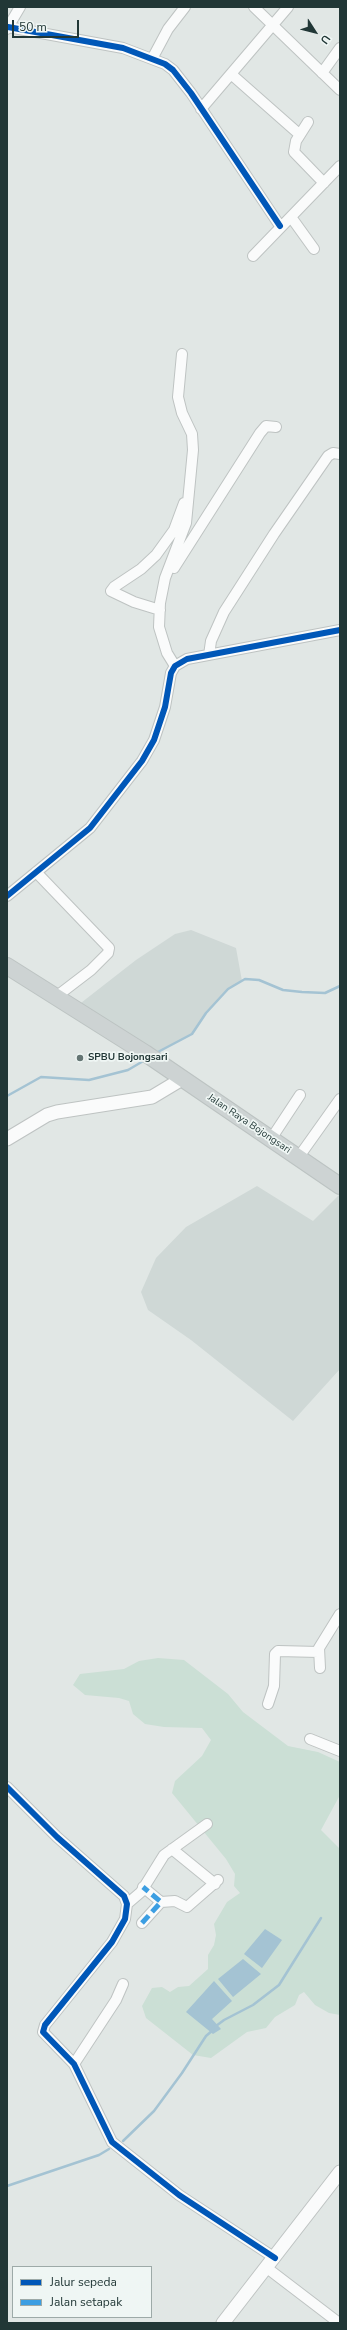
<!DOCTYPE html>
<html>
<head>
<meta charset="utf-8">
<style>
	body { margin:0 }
	#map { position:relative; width:347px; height:2330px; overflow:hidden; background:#e1e7e5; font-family:"Nunito Sans",sans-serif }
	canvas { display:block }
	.frame { position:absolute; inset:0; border:8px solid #213736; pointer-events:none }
	.legend { position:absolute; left:12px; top:2266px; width:140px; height:52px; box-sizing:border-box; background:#eff6f4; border:1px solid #9daaa8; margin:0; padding:5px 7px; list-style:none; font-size:12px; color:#213736 }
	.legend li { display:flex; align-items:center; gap:8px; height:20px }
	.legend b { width:20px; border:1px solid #9daaa8 }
	.north { position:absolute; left:295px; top:12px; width:40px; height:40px; -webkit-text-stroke:3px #eff6f4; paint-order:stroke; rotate:126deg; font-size:11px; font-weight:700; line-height:16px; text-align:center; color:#213736 }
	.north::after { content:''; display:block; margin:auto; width:14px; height:18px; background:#213736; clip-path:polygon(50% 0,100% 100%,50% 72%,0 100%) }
	.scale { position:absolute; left:12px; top:20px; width:67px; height:18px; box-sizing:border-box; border:2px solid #213736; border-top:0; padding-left:5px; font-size:12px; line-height:14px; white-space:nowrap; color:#213736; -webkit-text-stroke:3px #eff6f4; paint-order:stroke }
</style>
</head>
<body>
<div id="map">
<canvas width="347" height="2330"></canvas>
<div class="frame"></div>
<ul class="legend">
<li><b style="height:5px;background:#0057b8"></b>Jalur sepeda</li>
<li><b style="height:5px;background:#3c9ee2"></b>Jalan setapak</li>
</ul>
<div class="north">U</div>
<div class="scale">50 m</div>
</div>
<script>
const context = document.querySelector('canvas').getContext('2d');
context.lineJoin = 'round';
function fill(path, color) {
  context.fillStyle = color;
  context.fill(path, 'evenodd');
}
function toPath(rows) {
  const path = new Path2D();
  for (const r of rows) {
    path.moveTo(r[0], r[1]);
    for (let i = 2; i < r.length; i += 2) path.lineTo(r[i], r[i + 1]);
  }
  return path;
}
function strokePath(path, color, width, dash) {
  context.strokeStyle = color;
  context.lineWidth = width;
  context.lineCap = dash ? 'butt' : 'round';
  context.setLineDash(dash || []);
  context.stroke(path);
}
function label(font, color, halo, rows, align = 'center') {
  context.font = font + ' "Nunito Sans",sans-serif';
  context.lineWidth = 3.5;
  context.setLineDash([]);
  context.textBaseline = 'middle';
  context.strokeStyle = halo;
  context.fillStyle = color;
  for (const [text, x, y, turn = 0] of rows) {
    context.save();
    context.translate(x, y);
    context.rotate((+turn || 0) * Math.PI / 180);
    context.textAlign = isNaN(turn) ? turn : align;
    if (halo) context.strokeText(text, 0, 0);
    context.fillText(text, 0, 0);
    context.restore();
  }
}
const built = toPath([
	[191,930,236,948,242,981,228,989,206,1013,192,1034,153,1055,77,1006,136,960,175,934],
	[257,1186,313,1221,340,1194,340,1369,293,1421,191,1340,148,1310,141,1292,156,1258,186,1227]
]);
const green = toPath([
	[158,1658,184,1660,228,1694,243,1712,288,1746,318,1752,340,1762,340,1795,321,1830,340,1849,340,2015,329,2013,315,2005,304,1992,299,1995,295,2005,275,2017,266,2028,247,2032,211,2058,193,2055,146,2018,142,2006,152,1988,162,1987,170,1992,178,1987,189,1986,208,1969,208,1955,214,1945,216,1935,214,1924,227,1902,240,1893,234,1886,235,1874,226,1859,172,1793,175,1781,202,1756,211,1740,202,1728,164,1727,145,1724,133,1714,129,1701,119,1698,85,1695,73,1685,80,1674,124,1669,139,1661]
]);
const water = toPath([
	[265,1929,282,1940,262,1968,244,1954],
	[243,1959,261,1974,233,1997,218,1979],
	[214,1981,232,2001,212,2019,221,2029,213,2034,186,2012]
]);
const stream = toPath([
	[156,1053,192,1034,206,1013,228,989,245,979,259,980,283,990,302,992,325,993,340,986],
	[7,1096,41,1077,89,1080,128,1070,145,1060],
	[216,2026,224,2020,253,2005,279,1985,321,1918],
	[123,2141,154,2111,182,2073,206,2036,213,2030],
	[7,2186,99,2155,109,2149]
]);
const minor = toPath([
	[254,7,340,90],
	[8,27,123,48,165,64,173,70,191,93,280,226],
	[7,29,20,7],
	[152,59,168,29,185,7],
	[322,73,340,48],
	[231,74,299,134],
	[201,109,288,7],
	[308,122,296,141,294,152,324,183],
	[291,217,314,249],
	[253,256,340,166],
	[174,568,260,433,266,426,276,427],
	[160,610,134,602,111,591,114,587,141,569,156,555,174,530,184,503],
	[209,655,211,641,224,612,274,534,328,456,333,453,340,454],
	[175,666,167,653,159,627,160,603,165,578,186,523,193,450,192,434,182,413,178,397,182,354],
	[36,872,109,948,108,953,91,970,57,996],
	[7,896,90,828,142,761,154,740,165,707,171,673,175,666,187,659,340,630],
	[271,1139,300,1095],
	[298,1158,340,1099],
	[320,1668,319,1648,340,1614],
	[268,1704,274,1686,275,1654,278,1651,319,1652],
	[310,1739,340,1751],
	[7,1787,57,1837,124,1896,127,1904,125,1919,112,1942,45,2025,43,2032,74,2064,112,2142,179,2195,275,2258],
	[172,1849,215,1884],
	[143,1887,161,1902],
	[127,1904,141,1892,164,1855,207,1824],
	[142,1923,161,1902,175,1901,187,1907,218,1880],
	[74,2064,116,2000,123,1984],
	[267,2268,339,2323]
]);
const tertiary = toPath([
	[7,1139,47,1115,57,1112,152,1097,182,1079],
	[223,2323,340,2172]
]);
const primary = toPath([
	[7,966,145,1053,340,1186]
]);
const quiet = toPath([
	[142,1923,161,1902,143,1887]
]);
const cycleway = toPath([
	[8,27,123,48,165,64,173,70,191,93,280,226],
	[7,896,90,828,142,761,154,740,165,707,171,673,175,666,187,659,340,630],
	[7,1787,57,1837,124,1896,127,1904,125,1919,112,1942,45,2025,43,2032,74,2064,112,2142,179,2195,275,2258]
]);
const markers = [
	[80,1058,4,"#647573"]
];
const poiNames = [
	["SPBU Bojongsari",88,1058]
];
const streetNames = [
	["Jalan Raya Bojongsari",249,1124,34]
];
fill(built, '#cfd8d6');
fill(green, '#cbdfd5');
fill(water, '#a4c3d3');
strokePath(stream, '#a4c3d3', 2.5);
strokePath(minor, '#bec3c2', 12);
strokePath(tertiary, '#bec3c2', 15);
strokePath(primary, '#bcc3c2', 18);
strokePath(minor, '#fafbfb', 10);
strokePath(tertiary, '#fafbfb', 13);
strokePath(primary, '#cdd3d3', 16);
strokePath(quiet, '#3c9ee2', 5, [10, 5]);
strokePath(cycleway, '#0057b8', 6);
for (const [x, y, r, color] of markers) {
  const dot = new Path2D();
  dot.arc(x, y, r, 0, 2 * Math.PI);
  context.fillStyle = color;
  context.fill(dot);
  strokePath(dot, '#eff6f4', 1.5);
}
label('bold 10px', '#213736', '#eff6f4', poiNames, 'left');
label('10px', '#213736', '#eff6f4', streetNames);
</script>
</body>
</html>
